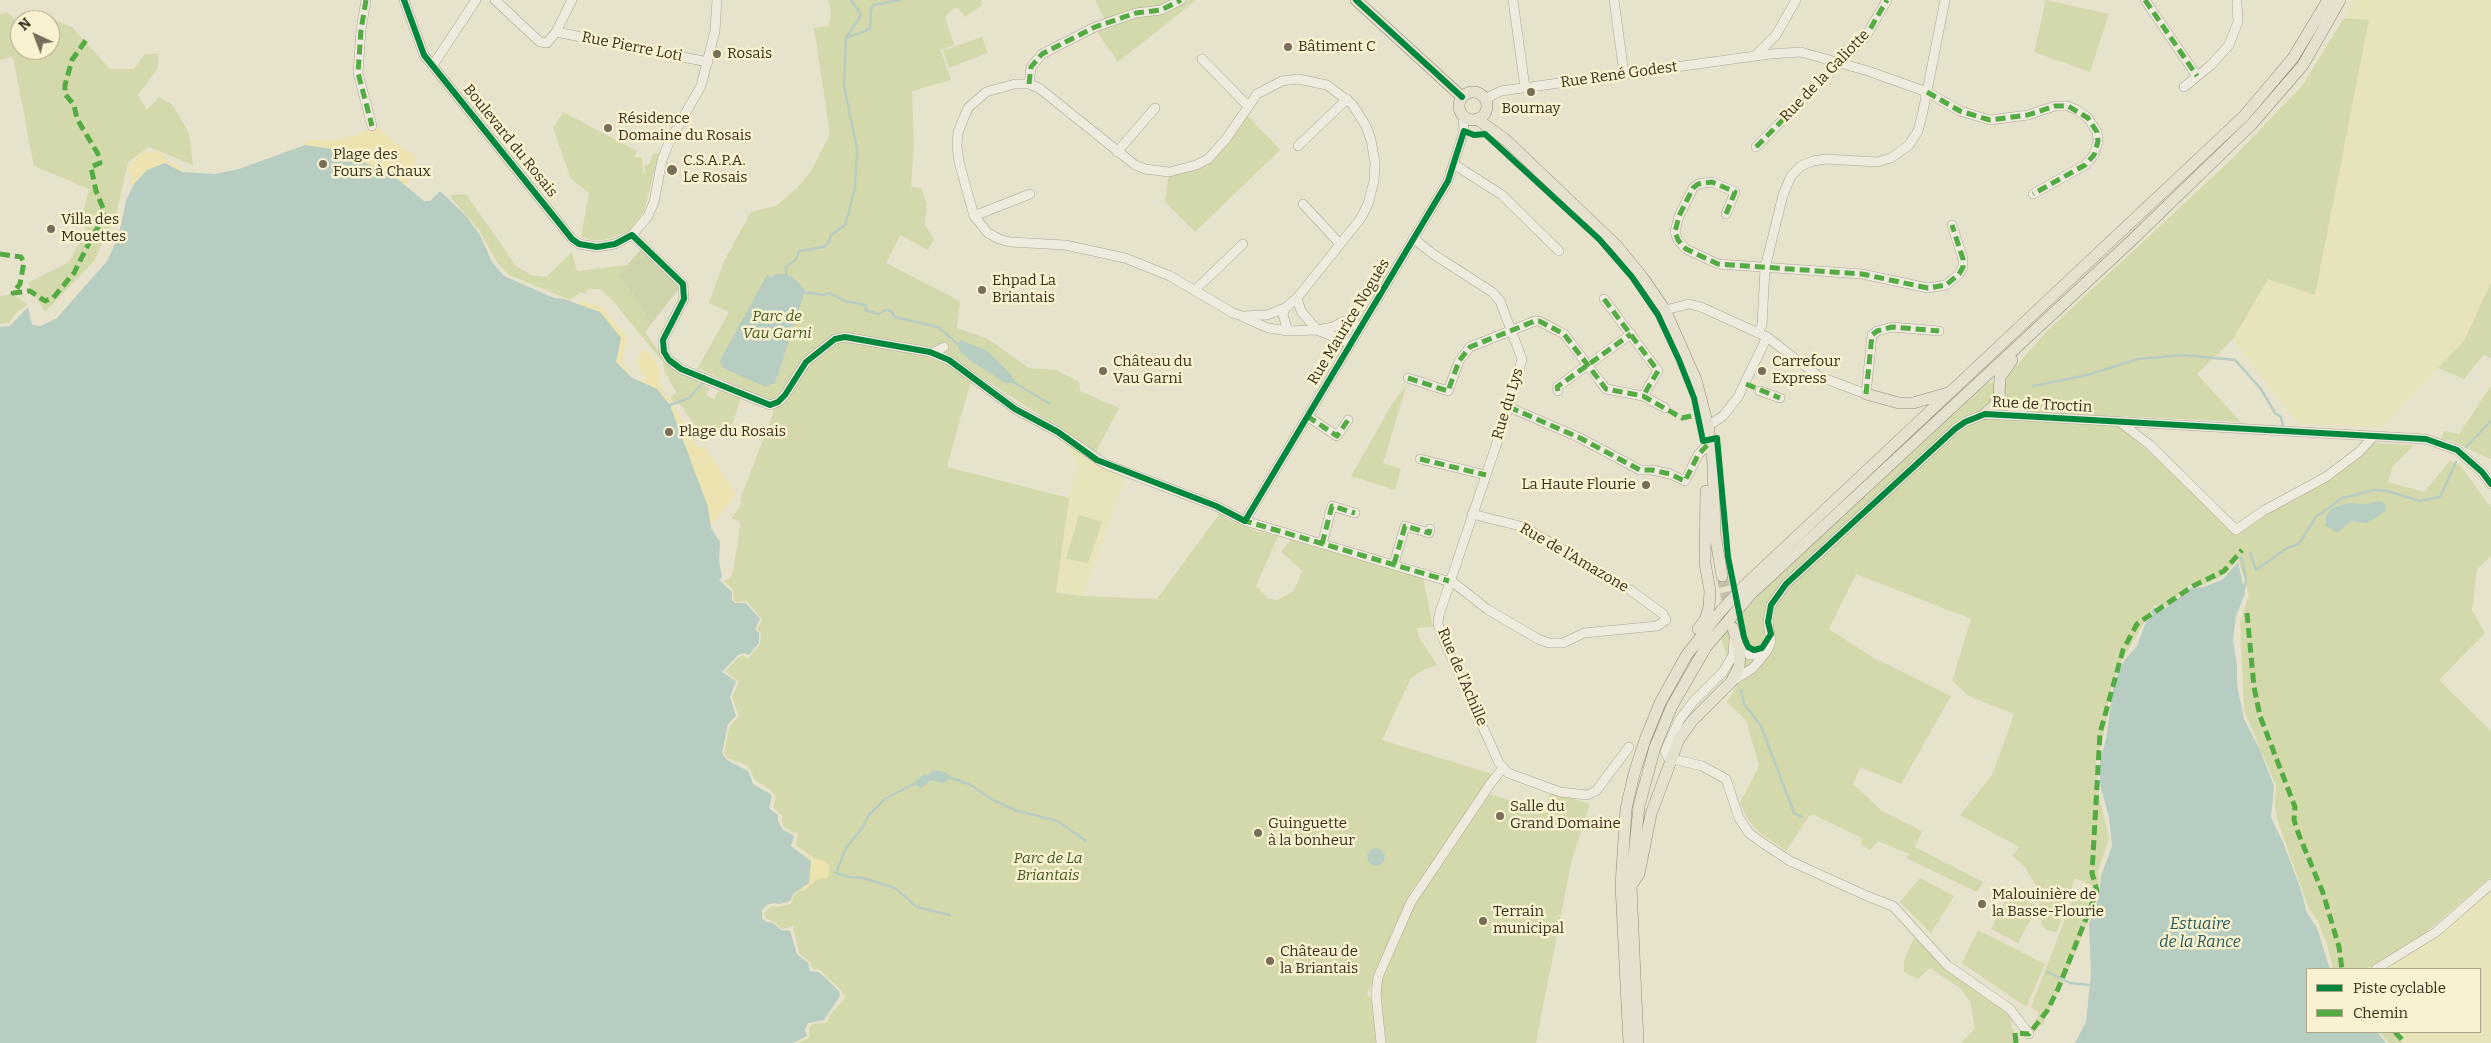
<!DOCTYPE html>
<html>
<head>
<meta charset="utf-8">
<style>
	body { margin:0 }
	#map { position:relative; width:2491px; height:1043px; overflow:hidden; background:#e7e2cb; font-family:Bitter,serif }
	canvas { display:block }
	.legend { position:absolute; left:2306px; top:968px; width:175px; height:65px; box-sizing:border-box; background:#f9f2d0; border:1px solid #ada488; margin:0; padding:6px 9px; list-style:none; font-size:15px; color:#3b2e1b }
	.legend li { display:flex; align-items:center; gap:10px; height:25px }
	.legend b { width:25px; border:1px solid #ada488 }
	.north { position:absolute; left:10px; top:10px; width:50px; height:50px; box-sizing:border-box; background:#f9f2d0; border:1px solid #ada488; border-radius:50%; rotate:317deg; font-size:14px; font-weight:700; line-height:20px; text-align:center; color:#3b2e1b }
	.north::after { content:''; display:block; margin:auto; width:18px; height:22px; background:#776d59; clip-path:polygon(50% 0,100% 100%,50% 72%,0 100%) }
</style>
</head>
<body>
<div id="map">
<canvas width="2491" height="1043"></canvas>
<ul class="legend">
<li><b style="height:6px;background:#00873e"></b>Piste cyclable</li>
<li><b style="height:6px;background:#55ab43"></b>Chemin</li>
</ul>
<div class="north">N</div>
</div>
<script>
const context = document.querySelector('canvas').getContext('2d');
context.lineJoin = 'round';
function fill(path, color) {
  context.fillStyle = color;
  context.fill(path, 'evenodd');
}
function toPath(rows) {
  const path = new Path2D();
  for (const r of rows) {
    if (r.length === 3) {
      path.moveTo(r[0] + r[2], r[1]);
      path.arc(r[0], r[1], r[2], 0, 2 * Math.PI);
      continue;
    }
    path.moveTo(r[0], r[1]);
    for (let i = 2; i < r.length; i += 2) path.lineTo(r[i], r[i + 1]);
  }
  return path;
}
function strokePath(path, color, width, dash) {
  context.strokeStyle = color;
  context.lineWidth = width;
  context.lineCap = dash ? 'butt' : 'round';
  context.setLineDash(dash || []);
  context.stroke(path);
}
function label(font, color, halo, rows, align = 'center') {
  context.font = font + ' Bitter,serif';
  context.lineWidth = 5;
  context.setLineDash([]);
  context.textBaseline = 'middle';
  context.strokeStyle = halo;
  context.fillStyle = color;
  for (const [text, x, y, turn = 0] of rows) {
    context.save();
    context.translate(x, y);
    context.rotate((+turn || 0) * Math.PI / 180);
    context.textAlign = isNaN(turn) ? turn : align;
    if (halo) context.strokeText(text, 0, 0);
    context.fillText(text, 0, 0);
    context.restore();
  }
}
const farmland = toPath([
	[2354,0,2491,0,2491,282,2464,341,2381,428,2297,423,2233,339,2268,279,2315,294,2369,21,2344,18],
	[1071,443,1126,476,1083,596,1056,592,1069,498,1078,461,1068,450],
	[2491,890,2491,1043,2403,1043,2393,1032,2480,1032,2480,969,2386,969,2419,949]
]);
const green = toPath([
	[828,0,981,0,982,5,965,17,958,8,954,8,945,17,954,45,941,50,951,80,912,91,914,143,911,187,921,188,927,203,925,225,934,239,928,250,900,235,886,263,960,301,957,328,988,339,1029,368,1056,370,1079,382,1080,391,1119,408,1096,452,975,373,970,384,947,467,1069,498,1056,593,1083,596,1157,599,1220,513,1227,519,1257,531,1278,536,1256,586,1269,599,1277,600,1294,591,1302,571,1281,551,1291,540,1423,577,1433,627,1417,628,1419,637,1437,665,1423,670,1411,678,1382,740,1492,774,1449,843,1413,889,1367,994,1372,1001,1379,1043,797,1043,809,1038,809,1028,813,1024,827,1023,830,1015,845,998,841,990,820,970,812,969,811,963,799,953,793,926,782,929,773,921,766,919,764,913,772,906,779,907,791,904,794,895,818,879,826,862,813,858,796,845,798,834,785,828,782,823,783,817,773,807,776,797,772,791,755,780,748,766,728,758,724,752,730,726,739,716,732,697,739,682,725,671,739,657,743,655,748,659,760,644,761,633,757,629,762,620,747,601,736,602,734,600,733,590,724,581,729,579,733,573,739,534,738,530,741,527,739,521,732,518,742,503,736,494,740,500,774,411,766,399,701,370,702,368,696,371,729,312,709,303,724,261,751,212,776,206,797,188,811,171,830,134,814,28,829,26,831,10],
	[1095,0,1195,0,1195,1,1118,62,1095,29,1107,25],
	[2046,0,2109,14,2090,72,2034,52],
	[8,13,20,24,20,50,50,50,50,20,34,20,44,16,72,27,110,69,134,69,145,54,158,54,158,68,138,95,147,110,159,97,172,104,189,133,193,165,149,147,128,162,116,215,94,261,45,312,28,283,69,262,85,232,83,212,89,189,34,166,13,57,0,60,0,14],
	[2344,18,2369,20,2315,295,2268,279,2233,339,2197,374,2241,422,2121,416,2120,427,2180,479,2234,534,2371,443,2414,445,2393,466,2388,482,2424,492,2450,461,2460,465,2491,508,2491,556,2477,569,2472,610,2485,633,2439,680,2491,731,2491,877,2418,939,2366,969,2333,969,2327,945,2318,921,2309,909,2279,825,2275,808,2276,786,2244,710,2240,622,2249,594,2238,559,2219,578,2203,585,2190,585,2167,606,2159,607,2154,605,2120,664,2109,694,2106,724,2096,764,2099,795,2109,839,2098,871,2099,886,2097,898,2065,979,2054,975,2063,981,2042,1026,2035,1022,2039,1012,2031,1007,2075,893,2086,896,2093,886,2075,878,2057,932,2046,930,2041,923,2038,889,2025,867,2013,856,2019,847,1960,815,1992,775,2014,714,1969,696,1952,681,1971,619,1856,574,1829,629,1872,657,1951,696,1901,784,1860,767,1853,784,1882,811,1922,831,1915,847,1983,882,1977,892,1906,858,1910,854,1878,841,1870,850,1861,845,1862,838,1814,815,1809,816,1786,851,1760,833,1749,821,1740,803,1759,766,1746,720,1727,702,1736,687,1721,638,1761,593,1988,383,2004,380,2045,333,2232,159,2302,86],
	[982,37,988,53,949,68,943,51],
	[563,112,637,151,634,157,642,157,643,174,646,173,644,167,649,164,653,154,659,153,644,211,630,230,624,233,604,240,591,240,581,237,589,193,571,179,553,128],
	[1244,112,1280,150,1195,232,1165,202,1169,172,1208,159],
	[466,194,516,266,531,275,546,277,572,252,577,271,628,265,618,276,639,302,651,324,645,332,671,368,710,388,706,395,714,399,720,388,741,397,733,423,704,443,683,407,670,399,676,392,665,372,663,362,612,300,600,289,588,289,585,294,581,292,570,300,509,275,498,264,479,230,451,198,452,195],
	[2491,282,2491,358,2484,355,2464,379,2438,368,2464,341],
	[12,294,28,305,17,312,9,323,0,324,0,296],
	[1407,384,1383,463,1401,469,1395,490,1351,476,1392,404],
	[2491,386,2491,458,2490,459,2452,441,2441,439,2444,431,2459,434],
	[1079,515,1102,522,1088,563,1066,559],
	[1551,792,1590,804,1571,863,1536,1043,1386,1043,1379,1003,1381,980,1417,898,1487,793,1543,812],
	[1920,878,1954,896,1931,933,1900,902],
	[2009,893,2038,906,2018,943,1991,929],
	[1978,930,2045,964,2026,1007,1962,963],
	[1914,937,1944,968,2011,1015,2012,1027,2019,1043,1961,1043,1975,1028,1970,1001,1960,988,1930,968,1918,979,1904,972,1904,961],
	[2379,1032,2393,1032,2403,1043,2389,1043]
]);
const sand = toPath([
	[377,126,393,141,414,155,416,160,405,188,305,146,305,140,337,140,353,136],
	[161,152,168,162,182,168,144,191,131,184,131,175,127,169,142,153],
	[582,301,602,307,627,338,623,351,622,364,637,385,646,378,639,369,638,359,640,352,646,350,659,366,659,380,663,394,670,399,698,448,704,446,736,494,717,518,692,538,560,310],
	[795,852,826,862,830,866,828,878,818,879,803,891,796,885]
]);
const cemetery = toPath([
	[642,248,681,286,651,324,639,302,618,276]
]);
const water = toPath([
	[305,145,339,150,395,177,424,201,430,201,440,191,466,216,480,235,492,262,504,276,554,298,564,299,600,312,621,338,616,362,631,377,657,389,670,405,708,507,711,528,720,542,719,561,722,577,719,580,732,592,732,600,735,603,746,603,760,619,755,629,759,633,759,643,749,655,744,653,738,655,722,672,736,681,730,697,736,716,728,724,722,753,727,760,748,771,753,784,772,795,769,808,778,815,778,821,782,829,794,836,791,846,811,861,809,883,793,894,790,901,780,904,773,903,767,905,762,910,762,918,766,922,773,923,781,930,790,931,797,954,808,963,810,971,819,972,839,991,840,996,824,1020,808,1023,805,1029,807,1036,793,1043,0,1043,0,327,10,326,28,307,32,325,41,326,57,318,108,260,119,233,126,201,134,184,147,170,165,163,182,172,215,174,239,169],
	[776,274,783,274,793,277,805,290,775,384,770,384,766,387,723,368,720,360,767,275,772,277],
	[960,340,986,350,1008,371,1016,383,1005,383,971,361,960,352,958,346],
	[2380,501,2385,504,2386,511,2367,523,2351,521,2337,533,2326,526,2326,516,2332,508,2348,503,2366,504],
	[2238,562,2245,594,2236,616,2233,640,2237,666,2237,685,2244,719,2260,750,2274,786,2271,818,2283,842,2302,893,2306,911,2317,928,2330,969,2307,969,2307,1032,2377,1032,2386,1043,2075,1043,2086,1022,2091,974,2089,924,2099,897,2101,876,2112,846,2109,818,2100,784,2100,761,2106,739,2114,683,2124,661,2137,646,2145,624,2153,614,2151,611,2154,607,2158,610,2166,608,2191,588,2204,587,2223,579],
	[932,770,946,772,952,778,943,783,931,780,922,788,914,784,922,775,928,775],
	[1376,857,9]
]);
const stream = toPath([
	[846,38,870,29,871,9,874,5,900,0],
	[786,276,786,266,796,260,799,251,824,247,829,242,831,235,845,225,855,188,857,149,844,86,846,38,861,15,851,0],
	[804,292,823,295,829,293,845,301,866,305,865,310,878,314,886,310,891,311,895,317,938,327,959,345],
	[1013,382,1050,404],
	[2033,386,2087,375,2138,359,2183,355,2235,360,2261,389,2275,413,2281,417,2283,426],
	[670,405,689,398,702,384],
	[2466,447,2491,421],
	[2250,553,2256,570,2287,548,2299,544,2316,517,2342,498,2375,490,2387,491,2420,501,2440,497,2456,462],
	[2241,557,2246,579,2244,589],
	[1741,690,1744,704,1761,726,1794,813,1802,817],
	[948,777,969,784,993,800,1015,810,1057,821,1086,841],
	[917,782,885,799,869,815,862,828,846,848,836,873,849,877,863,878,895,888,917,907,950,915],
	[2048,972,2070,983,2090,985]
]);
const majorTunnel = toPath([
	[1722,576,1729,609]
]);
const minor = toPath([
	[366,0,361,30,358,73,372,126],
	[404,0,424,55,572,239,579,244,597,247,615,244,632,235,648,216,654,202,662,160,669,142,701,86,715,31,717,0],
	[495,0,540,42,547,43,556,32,572,0],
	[1513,0,1525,88],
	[1614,0,1624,74],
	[2145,0,2197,76],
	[556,32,708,62],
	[1755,56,1776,35,1796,0],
	[1202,59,1248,106],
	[433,65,476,0],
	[1298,79,1327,85,1352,104,1366,126,1371,140,1375,163,1374,181,1368,204,1361,218,1297,298,1285,308,1267,315,1242,316,1233,313,1170,276,1125,258,1065,245,1010,242,999,239,988,233,974,216,959,162,957,146,958,132,968,108,986,92,1015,84,1029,84,1039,88,1135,165,1145,169,1169,172,1196,165,1208,159,1226,139,1257,94,1282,81,1298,79],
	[1029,84,1031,67,1042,54,1095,27,1136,13,1161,10,1181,0],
	[2184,87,2211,65,2229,45,2238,22,2237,3],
	[1485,99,1501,91,1770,54,1801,52,1868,71,1927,92,1960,111,1990,120,2028,115,2055,106,2068,106,2077,110,2088,118,2097,132,2098,141,2094,155,2085,165,2033,194],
	[1298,146,1347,99],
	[1756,147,1866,36,1887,0],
	[1117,152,1155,108],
	[1455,165,1502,195,1559,251],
	[1303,204,1340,244],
	[1726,214,1735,192,1712,182,1698,184,1693,188,1679,216,1675,232,1678,240,1686,249,1718,264,1862,274,1928,288,1946,285,1959,274,1963,267,1963,259,1952,225],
	[974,216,1030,194],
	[632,235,683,284,684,299,663,340,664,352,669,360,681,369,770,405,778,402,785,395,806,362,835,339,845,337,930,352,949,360,1015,409,1058,432,1105,464,1216,506,1245,521,1454,583,1487,609,1538,639,1549,643,1563,643,1584,633,1657,626,1666,620,1663,614,1630,590,1524,527,1472,514],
	[1413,238,1433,254,1492,292,1500,301,1522,359,1509,407,1439,615,1438,624,1445,643,1499,763,1508,773,1560,792,1587,795,1596,791,1629,747],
	[1195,290,1243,244],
	[1297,298,1301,311,1317,330,1333,327,1344,321,1360,327],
	[1604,299,1658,371,1643,396],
	[1285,308,1283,315,1288,331],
	[1665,310,1689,304,1701,307,1767,337,1818,376,1866,394,1872,335,1877,331,1892,327,1939,331],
	[1243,317,1268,328,1288,331,1317,330,1350,343],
	[1758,332,1762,325,1765,268,1783,195,1791,176,1801,166,1813,161,1826,159,1877,162,1891,158,1909,145,1918,131,1923,111,1945,0],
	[932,353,944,347],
	[1408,378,1448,391,1459,361,1470,347,1535,321,1539,321,1564,334,1606,389,1643,396,1665,408],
	[1558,391,1557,387,1631,334],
	[1760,391,1780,398],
	[1509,407,1580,438,1640,470,1652,470,1670,474,1685,481,1698,455,1710,442],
	[1307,416,1337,436,1348,420],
	[2120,422,2150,445,2236,530,2263,511,2326,477,2359,452,2374,436],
	[1708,426,1723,416,1738,397,1767,337],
	[1420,459,1486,475],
	[1245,521,1448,181,1464,131,1463,116],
	[1322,544,1332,506,1355,513],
	[1394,564,1405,526,1429,533,1430,529],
	[1734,640,1733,655,1723,672,1693,702,1680,719,1667,747,1665,752,1668,758,1702,766,1726,779,1739,818,1749,833,1761,842,1790,861,1867,896,1893,906,1947,965,2010,1009,2029,1034],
	[1739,647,1750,655,1760,655,1766,651],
	[1731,682,1753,668,1767,651,1771,642,1768,622,1771,605,1786,584,1955,429,1965,422,1985,414,2426,439,2457,450,2482,472,2491,484],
	[2376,969,2436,932,2491,884],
	[1381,1043,1376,994,1378,977,1411,902,1491,783,1502,769]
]);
const major = toPath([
	[1356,0,1462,97],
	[1473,106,14],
	[1477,119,1506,140,1617,246,1643,278,1665,310,1696,380,1708,426,1713,462,1715,534,1722,576],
	[1866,394,1899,403,1913,403,1948,393],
	[1999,397,2023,415],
	[1985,414,1993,407,1999,397,2000,377,2012,360],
	[1698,629,1705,620,1709,607,1710,591,1705,563,1706,491],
	[1633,883,1639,874,1651,814,1679,739,1692,721,1731,682,1739,667,1740,654,1733,628],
	[1629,1043,1621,885,1626,809,1634,774,1645,740,1660,703,1686,656,1720,612,1745,585,2244,116,2293,58,2328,0],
	[1638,1043,1631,887,1639,806,1655,747,1672,706,1706,647,1751,594,2131,241,2252,124,2303,65,2340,0]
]);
const quiet = toPath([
	[366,0,361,30,358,73,372,126],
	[2145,0,2197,76],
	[1029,84,1031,67,1042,54,1095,27,1136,13,1161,10,1181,0],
	[1927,92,1960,111,1990,120,2028,115,2055,106,2068,106,2088,118,2097,132,2098,141,2094,155,2085,165,2033,194],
	[1756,147,1866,36,1887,0],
	[1726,214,1735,192,1712,182,1698,184,1693,188,1679,216,1675,232,1678,240,1686,249,1718,264,1862,274,1928,288,1946,285,1959,274,1963,267,1963,259,1952,225],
	[0,254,21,257,24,262,20,284,13,293,30,291,45,301,53,298,74,273,93,235,104,218,103,208,96,191,91,167,100,163,98,154,77,119,74,105,65,94,65,85,72,60,86,40],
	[1604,299,1658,371,1643,396],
	[1408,378,1448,391,1459,361,1470,347,1535,321,1539,321,1564,334,1606,389,1643,396,1682,418,1700,414],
	[1746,384,1780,398],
	[1558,391,1557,387,1631,334],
	[1866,394,1872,335,1877,331,1892,327,1939,331],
	[1509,407,1580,438,1640,470,1652,470,1670,474,1685,481,1698,455,1710,442],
	[1307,416,1337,436,1348,420],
	[1420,459,1486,475],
	[1242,520,1449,581],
	[1322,544,1332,506,1355,513],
	[1394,564,1405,526,1429,533,1430,529],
	[2247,613,2254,687,2260,716,2295,807,2294,820,2299,835,2323,893,2339,947,2342,969],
	[2395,1032,2405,1043],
	[2016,1043,2015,1033,2029,1034,2047,1011,2058,989,2097,891,2092,873,2100,733,2123,650,2137,624,2193,586,2224,571,2242,550]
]);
const cycleway = toPath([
	[404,0,424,55,572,239,579,244,597,247,615,244,632,235,683,284,684,299,663,340,664,352,669,360,681,369,770,405,778,402,785,395,806,362,835,339,845,337,930,352,949,360,1015,409,1058,432,1097,460,1216,506,1245,521,1448,181,1464,131,1474,135,1485,134,1599,239,1632,277,1658,315,1679,360,1694,398,1703,441,1717,438,1728,557,1744,637,1748,647,1754,650,1762,648,1771,634,1768,622,1771,605,1786,584,1955,429,1965,422,1985,414,2426,439,2457,450,2482,472,2491,484],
	[1356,0,1462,97]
]);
const markers = [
	[1288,47,5,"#776d59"],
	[717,54,5,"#776d59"],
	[1531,92,5,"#776d59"],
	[608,128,5,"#776d59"],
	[323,164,5,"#776d59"],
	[672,170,6,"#776d59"],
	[51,229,5,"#776d59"],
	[982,290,5,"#776d59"],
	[1103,371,5,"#776d59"],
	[1762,371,5,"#776d59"],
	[669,432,5,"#776d59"],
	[1646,485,5,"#776d59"],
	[1500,816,5,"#776d59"],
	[1258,833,5,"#776d59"],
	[1982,904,5,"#776d59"],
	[1483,921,5,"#776d59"],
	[1270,961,5,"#776d59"]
];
const streetNames = [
	["Rue Pierre Loti",632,47,11],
	["Rue René Godest",1619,75,-8],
	["Rue de la Galiotte",1825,76,-46],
	["Boulevard du Rosais",510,141,51],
	["Rue Maurice Noguès",1349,322,-59],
	["Rue du Lys",1508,404,-73],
	["Rue de Troctin",2042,405,3],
	["Rue de l'Amazone",1574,558,30],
	["Rue de l'Achille",1462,677,67]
];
const poiNames = [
	["Bâtiment C",1298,47],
	["Rosais",727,54],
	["Bournay",1531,109,"center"],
	["Résidence",618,119],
	["Domaine du Rosais",618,136],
	["Plage des",333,155],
	["Fours à Chaux",333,172],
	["C.S.A.P.A.",683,161],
	["Le Rosais",683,178],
	["Villa des",61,220],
	["Mouettes",61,237],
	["Ehpad La",992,281],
	["Briantais",992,298],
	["Château du",1113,362],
	["Vau Garni",1113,379],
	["Carrefour",1772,362],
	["Express",1772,379],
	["Plage du Rosais",679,432],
	["La Haute Flourie",1636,485,"right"],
	["Salle du",1510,807],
	["Grand Domaine",1510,824],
	["Guinguette",1268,824],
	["à la bonheur",1268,841],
	["Malouinière de",1992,895],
	["la Basse-Flourie",1992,912],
	["Terrain",1493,912],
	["municipal",1493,929],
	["Château de",1280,952],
	["la Briantais",1280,969]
];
const parkNames = [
	["Parc de",777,317],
	["Vau Garni",777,334],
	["Parc de La",1048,859],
	["Briantais",1048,876]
];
const waterNames = [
	["Estuaire",2200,925],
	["de la Rance",2200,943]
];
fill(farmland, '#e8e4ba');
fill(green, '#d4d9ac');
fill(sand, '#ede3b0');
fill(cemetery, '#ced3ac');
fill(water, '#b7cdc2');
strokePath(stream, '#b7cdc2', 2.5);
strokePath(majorTunnel, '#c5bea8', 11, [11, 5.5]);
strokePath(minor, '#aca695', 10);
strokePath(major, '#918b7b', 12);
strokePath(minor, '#eeeadd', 9);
strokePath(major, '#e6e1ce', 11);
strokePath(quiet, '#55ab43', 5, [10, 5]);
strokePath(cycleway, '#00873e', 6);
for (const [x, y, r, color] of markers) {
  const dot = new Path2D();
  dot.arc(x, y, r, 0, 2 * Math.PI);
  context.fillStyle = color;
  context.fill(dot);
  strokePath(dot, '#f9f2d0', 2);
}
label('15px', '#3b2e1b', '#f9f2d0', streetNames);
label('15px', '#3b2e1b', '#f9f2d0', poiNames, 'left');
label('italic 15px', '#455a20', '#f9f2d0', parkNames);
label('italic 16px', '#295b5d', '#f9f2d0', waterNames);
</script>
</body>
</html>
